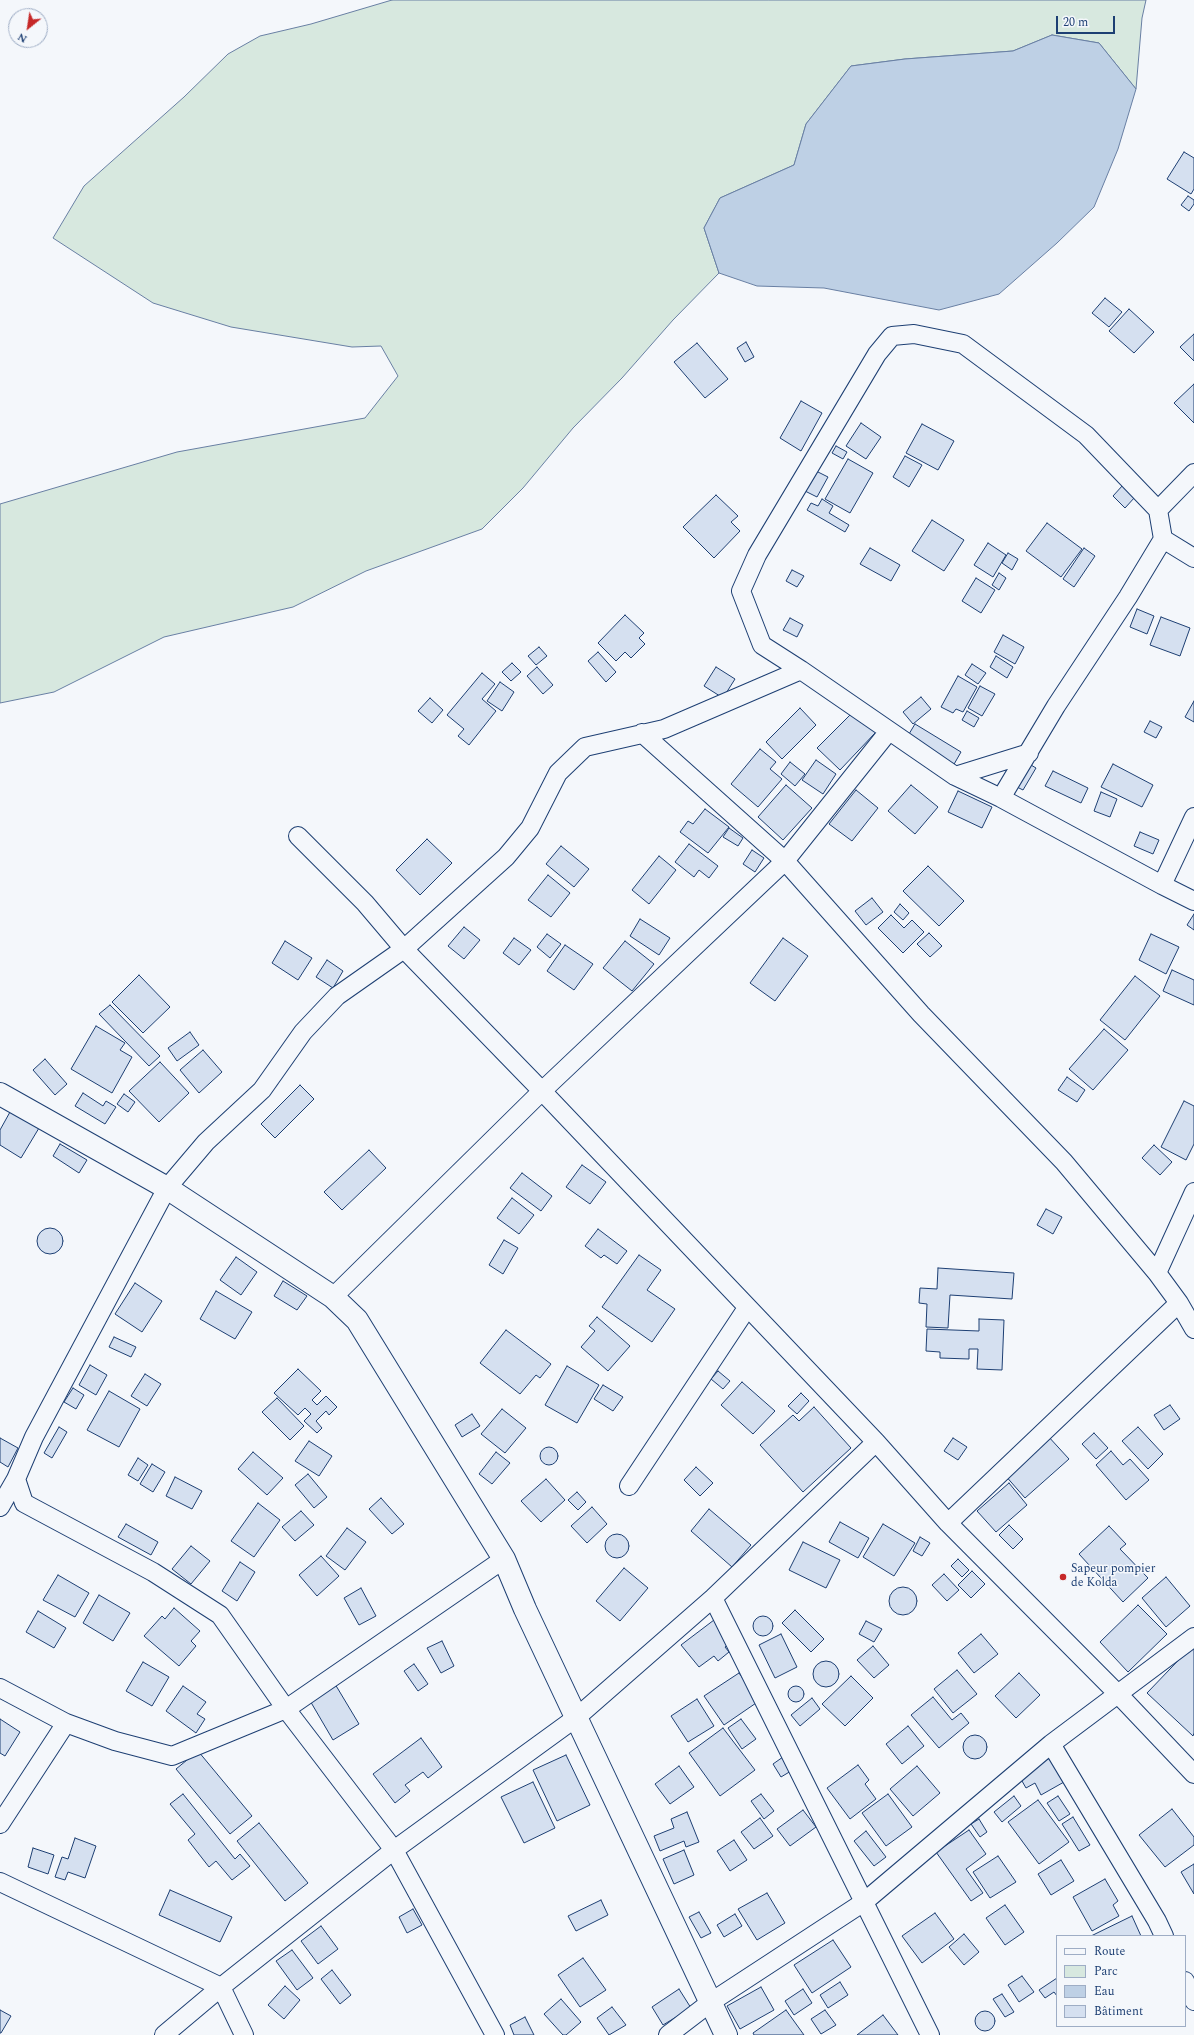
<!DOCTYPE html>
<html>
<head>
<meta charset="utf-8">
<style>
	body { margin:0 }
	#map { position:relative; width:1194px; height:2035px; overflow:hidden; background:#f4f7fb; font-family:Spectral,serif }
	canvas { display:block }
	.legend { position:absolute; left:1056px; top:1935px; width:130px; height:92px; box-sizing:border-box; background:#f4f7fb; border:1px solid #9eadc5; margin:0; padding:5px 7px; list-style:none; font-size:12px; color:#1d3f73 }
	.legend li { display:flex; align-items:center; gap:8px; height:20px }
	.legend b { width:20px; border:1px solid #9eadc5 }
	.north { position:absolute; left:8px; top:8px; width:40px; height:40px; box-sizing:border-box; background:#f4f7fb; border:1px solid #9eadc5; border-radius:50%; rotate:210deg; font-size:11px; font-weight:700; line-height:16px; text-align:center; color:#1d3f73 }
	.north::after { content:''; display:block; margin:auto; width:14px; height:18px; background:#c62828; clip-path:polygon(50% 0,100% 100%,50% 72%,0 100%) }
	.scale { position:absolute; left:1056px; top:16px; width:59px; height:18px; box-sizing:border-box; border:2px solid #1d3f73; border-top:0; padding-left:5px; font-size:12px; line-height:14px; white-space:nowrap; color:#1d3f73; -webkit-text-stroke:3px #f4f7fb; paint-order:stroke }
</style>
</head>
<body>
<div id="map">
<canvas width="1194" height="2035"></canvas>
<ul class="legend">
<li><b style="height:5px;background:#f4f7fb"></b>Route</li>
<li><b style="height:11px;background:#d7e8df"></b>Parc</li>
<li><b style="height:11px;background:#bed0e5"></b>Eau</li>
<li><b style="height:11px;background:#d5e0f0"></b>Bâtiment</li>
</ul>
<div class="north">N</div>
<div class="scale">20 m</div>
</div>
<script>
const context = document.querySelector('canvas').getContext('2d');
context.lineJoin = 'round';
function fill(path, color) {
  context.fillStyle = color;
  context.fill(path, 'evenodd');
}
function toPath(rows) {
  const path = new Path2D();
  for (const r of rows) {
    if (r.length === 3) {
      path.moveTo(r[0] + r[2], r[1]);
      path.arc(r[0], r[1], r[2], 0, 2 * Math.PI);
      continue;
    }
    path.moveTo(r[0], r[1]);
    for (let i = 2; i < r.length; i += 2) path.lineTo(r[i], r[i + 1]);
  }
  return path;
}
function strokePath(path, color, width, dash) {
  context.strokeStyle = color;
  context.lineWidth = width;
  context.lineCap = dash ? 'butt' : 'round';
  context.setLineDash(dash || []);
  context.stroke(path);
}
function label(font, color, halo, rows, align = 'center') {
  context.font = font + ' Spectral,serif';
  context.lineWidth = 3;
  context.setLineDash([]);
  context.textBaseline = 'middle';
  context.strokeStyle = halo;
  context.fillStyle = color;
  for (const [text, x, y, turn = 0] of rows) {
    context.save();
    context.translate(x, y);
    context.rotate((+turn || 0) * Math.PI / 180);
    context.textAlign = isNaN(turn) ? turn : align;
    if (halo) context.strokeText(text, 0, 0);
    context.fillText(text, 0, 0);
    context.restore();
  }
}
const green = toPath([
	[392,0,1146,0,1142,18,1136,89,1099,43,1052,35,1013,51,905,59,851,66,806,124,794,165,720,198,704,228,719,273,673,320,622,378,573,428,523,488,482,529,366,571,293,607,164,637,54,692,0,703,0,504,177,452,365,418,398,376,381,346,352,347,231,327,153,303,53,238,84,186,184,97,228,54,260,36,311,24,392,0]
]);
const water = toPath([
	[1052,35,1099,43,1136,89,1118,149,1094,207,1057,243,999,294,939,310,824,288,757,286,719,273,704,228,720,198,794,165,806,124,851,66,905,59,1013,51,1052,35]
]);
const building = toPath([
	[1184,152,1194,158,1194,189,1191,194,1167,179,1184,152],
	[1188,196,1194,200,1194,204,1189,211,1181,205,1188,196],
	[1105,298,1122,312,1109,327,1092,313,1105,298],
	[1129,309,1154,332,1134,353,1109,331,1129,309],
	[1194,334,1194,361,1180,347,1194,334],
	[746,342,754,357,745,362,737,348,746,342],
	[697,343,728,379,705,398,674,362,697,343],
	[1194,384,1194,423,1174,403,1194,384],
	[801,401,822,413,801,451,780,438,801,401],
	[861,423,881,437,866,459,846,446,861,423],
	[922,424,954,441,938,470,906,453,922,424],
	[836,446,847,452,843,459,832,453,836,446],
	[905,456,922,465,909,487,893,477,905,456],
	[848,459,873,473,850,513,825,499,848,459],
	[814,470,828,477,817,497,803,490,814,470],
	[1123,485,1135,497,1125,508,1113,496,1123,485],
	[716,495,738,516,731,522,740,531,714,558,683,527,716,495],
	[822,499,833,506,829,513,849,525,845,532,807,510,811,503,818,506,822,499],
	[932,520,964,540,944,571,912,551,932,520],
	[1047,523,1082,549,1061,577,1026,551,1047,523],
	[988,543,1006,555,993,577,974,565,988,543],
	[870,548,900,565,891,581,860,564,870,548],
	[1084,548,1095,556,1074,587,1063,579,1084,548],
	[1008,553,1018,559,1012,570,1002,563,1008,553],
	[792,570,804,576,797,587,786,581,792,570],
	[999,573,1006,578,999,590,992,585,999,573],
	[976,578,995,590,981,613,962,601,976,578],
	[1137,609,1154,616,1147,634,1130,627,1137,609],
	[625,615,644,633,639,638,645,644,631,658,625,652,616,661,598,643,625,615],
	[1161,617,1190,628,1180,656,1150,645,1161,617],
	[790,618,803,625,797,637,783,630,790,618],
	[1003,635,1024,647,1015,664,994,652,1003,635],
	[539,647,547,656,536,665,528,656,539,647],
	[598,652,616,672,606,682,588,661,598,652],
	[996,656,1013,667,1007,678,990,667,996,656],
	[512,663,521,672,511,681,502,672,512,663],
	[972,664,986,673,978,684,965,675,972,664],
	[537,667,553,685,543,694,527,676,537,667],
	[716,667,735,679,723,698,704,686,716,667],
	[482,673,495,684,482,699,496,711,469,745,458,736,464,729,447,715,482,673],
	[958,676,977,687,963,712,956,709,953,713,941,707,958,676],
	[500,682,514,692,502,711,487,701,500,682],
	[980,686,995,694,982,716,968,708,980,686],
	[921,697,931,709,913,724,903,712,921,697],
	[430,698,443,710,432,723,418,711,430,698],
	[1194,701,1194,722,1185,717,1194,701],
	[800,708,816,725,782,759,766,742,800,708],
	[854,711,876,732,840,770,817,748,854,711],
	[967,711,979,718,974,727,962,720,967,711],
	[1150,721,1162,727,1156,738,1144,732,1150,721],
	[915,724,961,752,953,766,906,739,915,724],
	[760,749,776,762,770,769,782,779,758,807,731,784,760,749],
	[816,760,836,774,823,794,802,780,816,760],
	[790,762,805,774,795,786,781,774,790,762],
	[1026,762,1036,768,1023,790,1013,785,1026,762],
	[1113,764,1153,785,1142,807,1101,787,1113,764],
	[1053,771,1088,788,1081,803,1045,786,1053,771],
	[786,785,812,808,783,840,758,817,786,785],
	[911,785,938,807,915,834,888,811,911,785],
	[856,790,878,808,852,841,829,824,856,790],
	[958,791,992,807,982,828,948,812,958,791],
	[1101,792,1117,799,1110,817,1094,811,1101,792],
	[705,809,729,827,708,853,680,832,688,821,693,824,705,809],
	[729,828,743,838,738,846,723,837,729,828],
	[1140,832,1159,840,1153,854,1134,846,1140,832],
	[427,839,452,863,420,895,396,870,427,839],
	[689,844,718,866,709,878,699,870,694,877,675,862,689,844],
	[561,846,589,869,574,887,546,864,561,846],
	[752,850,764,858,755,872,743,864,752,850],
	[659,856,676,870,649,904,632,890,659,856],
	[928,866,964,901,939,926,903,891,928,866],
	[548,875,570,893,551,917,528,900,548,875],
	[872,898,883,912,866,925,855,911,872,898],
	[900,904,909,913,903,920,894,912,900,904],
	[1194,914,1194,930,1187,925,1194,914],
	[891,915,904,928,912,920,924,932,903,953,878,928,891,915],
	[640,919,670,938,659,955,630,936,640,919],
	[464,927,480,940,464,959,448,946,464,927],
	[929,933,942,946,930,957,917,944,929,933],
	[547,934,561,944,550,958,537,947,547,934],
	[1151,934,1179,947,1166,974,1139,960,1151,934],
	[514,938,531,950,519,965,503,953,514,938],
	[783,938,808,956,775,1001,750,983,783,938],
	[285,941,312,958,298,980,272,963,285,941],
	[625,941,654,964,632,991,603,968,625,941],
	[565,945,593,964,574,990,547,971,565,945],
	[327,960,343,971,333,988,316,977,327,960],
	[1172,970,1194,980,1194,1005,1163,991,1172,970],
	[139,975,170,1007,143,1033,112,1002,139,975],
	[1135,976,1160,996,1125,1040,1100,1020,1135,976],
	[110,1005,160,1056,149,1066,99,1014,110,1005],
	[96,1026,125,1043,120,1050,132,1057,112,1093,71,1069,96,1026],
	[1104,1029,1128,1050,1093,1090,1069,1069,1104,1029],
	[190,1032,199,1045,177,1061,168,1048,190,1032],
	[203,1050,222,1072,199,1093,180,1070,203,1050],
	[45,1059,67,1084,55,1095,33,1070,45,1059],
	[160,1062,189,1093,159,1122,129,1091,160,1062],
	[1067,1077,1085,1090,1077,1102,1058,1090,1067,1077],
	[300,1085,314,1099,275,1138,261,1124,300,1085],
	[83,1093,103,1106,106,1101,116,1107,105,1124,75,1106,83,1093],
	[124,1094,135,1102,128,1112,117,1104,124,1094],
	[1184,1101,1194,1106,1194,1144,1186,1160,1161,1147,1184,1101],
	[10,1112,39,1128,21,1158,0,1145,0,1130,10,1112],
	[60,1144,87,1160,79,1173,53,1156,60,1144],
	[1154,1145,1172,1162,1160,1175,1142,1158,1154,1145],
	[369,1150,386,1168,342,1210,324,1192,369,1150],
	[582,1165,606,1182,590,1204,566,1187,582,1165],
	[522,1173,552,1196,541,1211,510,1188,522,1173],
	[512,1198,534,1215,519,1234,497,1218,512,1198],
	[1046,1209,1062,1217,1053,1234,1037,1225,1046,1209],
	[50,1241,13],
	[598,1229,627,1251,617,1264,604,1255,601,1258,585,1246,598,1229],
	[504,1240,518,1248,503,1274,489,1265,504,1240],
	[639,1255,661,1270,647,1290,675,1309,652,1342,602,1307,639,1255],
	[236,1257,257,1272,241,1295,220,1280,236,1257],
	[938,1268,1014,1273,1012,1299,950,1295,948,1328,926,1327,927,1304,919,1303,920,1288,937,1289,938,1268],
	[283,1281,307,1296,297,1310,274,1296,283,1281],
	[135,1283,162,1301,142,1332,115,1314,135,1283],
	[216,1291,252,1312,235,1339,200,1319,216,1291],
	[597,1317,630,1346,608,1371,581,1347,595,1331,589,1326,597,1317],
	[979,1319,1004,1320,1002,1370,977,1369,978,1349,969,1349,969,1359,940,1358,940,1352,926,1351,927,1329,979,1331,979,1319],
	[506,1330,551,1364,540,1378,536,1375,520,1394,480,1363,506,1330],
	[114,1337,136,1347,131,1357,109,1347,114,1337],
	[90,1365,107,1375,96,1395,79,1385,90,1365],
	[567,1366,599,1385,577,1423,545,1405,567,1366],
	[298,1369,321,1391,312,1400,317,1405,326,1396,337,1407,329,1415,326,1411,316,1421,322,1428,317,1433,304,1421,311,1414,305,1408,298,1415,274,1393,298,1369],
	[718,1371,730,1381,723,1389,711,1379,718,1371],
	[145,1374,161,1384,147,1406,131,1396,145,1374],
	[742,1382,775,1411,753,1434,721,1405,742,1382],
	[603,1385,623,1397,613,1411,594,1399,603,1385],
	[73,1388,84,1395,76,1409,64,1402,73,1388],
	[109,1391,140,1409,119,1447,87,1430,109,1391],
	[801,1393,809,1401,797,1414,788,1406,801,1393],
	[277,1398,304,1426,290,1440,262,1412,277,1398],
	[1170,1405,1180,1419,1164,1430,1154,1415,1170,1405],
	[814,1407,851,1448,803,1492,760,1445,793,1415,799,1421,814,1407],
	[502,1409,526,1428,505,1453,481,1434,502,1409],
	[472,1414,480,1426,462,1437,455,1425,472,1414],
	[59,1427,67,1432,52,1458,44,1453,59,1427],
	[1138,1427,1163,1454,1148,1469,1122,1441,1138,1427],
	[1094,1433,1108,1448,1096,1459,1082,1444,1094,1433],
	[1047,1435,1069,1459,1025,1498,1004,1474,1047,1435],
	[0,1438,18,1448,8,1467,0,1462,0,1438],
	[953,1438,967,1447,958,1460,944,1451,953,1438],
	[309,1441,332,1456,319,1476,295,1461,309,1441],
	[549,1456,9],
	[1111,1451,1123,1465,1130,1459,1149,1480,1126,1500,1096,1465,1111,1451],
	[253,1452,283,1478,267,1495,238,1469,253,1452],
	[496,1452,510,1463,492,1484,479,1474,496,1452],
	[138,1458,148,1465,138,1481,128,1475,138,1458],
	[152,1464,165,1472,153,1492,140,1484,152,1464],
	[696,1467,713,1483,700,1496,684,1480,696,1467],
	[308,1474,327,1497,314,1508,295,1485,308,1474],
	[175,1477,202,1491,192,1509,166,1496,175,1477],
	[546,1479,565,1500,541,1522,521,1501,546,1479],
	[1009,1483,1027,1505,996,1532,977,1511,1009,1483],
	[577,1492,586,1502,578,1510,568,1500,577,1492],
	[381,1498,404,1524,392,1534,369,1509,381,1498],
	[258,1503,280,1520,254,1557,231,1541,258,1503],
	[592,1507,607,1524,587,1543,571,1526,592,1507],
	[709,1509,751,1545,732,1567,691,1531,709,1509],
	[301,1511,314,1525,295,1541,282,1527,301,1511],
	[840,1522,869,1538,858,1558,829,1542,840,1522],
	[126,1524,158,1542,151,1555,118,1537,126,1524],
	[883,1524,915,1543,894,1576,863,1557,883,1524],
	[1009,1525,1023,1539,1013,1549,999,1535,1009,1525],
	[1109,1526,1126,1544,1120,1549,1148,1578,1123,1602,1079,1554,1109,1526],
	[347,1528,366,1542,345,1570,326,1556,347,1528],
	[617,1546,12],
	[920,1537,930,1543,922,1556,913,1551,920,1537],
	[803,1542,840,1560,826,1588,789,1570,803,1542],
	[191,1546,210,1561,191,1584,172,1569,191,1546],
	[321,1556,339,1576,317,1596,299,1575,321,1556],
	[958,1559,969,1570,962,1577,951,1566,958,1559],
	[240,1562,255,1572,237,1601,222,1591,240,1562],
	[624,1568,648,1588,620,1621,596,1601,624,1568],
	[972,1571,985,1584,971,1598,958,1585,972,1571],
	[944,1574,959,1590,947,1601,932,1585,944,1574],
	[58,1575,89,1593,75,1617,43,1600,58,1575],
	[1166,1577,1190,1606,1166,1627,1142,1598,1166,1577],
	[903,1601,14],
	[361,1588,376,1616,359,1625,344,1598,361,1588],
	[99,1595,130,1613,113,1641,83,1623,99,1595],
	[1138,1605,1167,1634,1128,1672,1100,1642,1138,1605],
	[174,1608,200,1631,191,1641,196,1646,179,1666,144,1636,162,1616,165,1619,174,1608],
	[795,1610,824,1639,811,1652,782,1623,795,1610],
	[38,1611,66,1628,54,1648,26,1632,38,1611],
	[763,1626,10],
	[714,1620,732,1642,725,1647,729,1652,718,1661,714,1656,699,1667,681,1645,714,1620],
	[866,1621,882,1629,874,1642,859,1634,866,1621],
	[781,1634,797,1667,775,1678,759,1645,781,1634],
	[981,1634,998,1654,974,1673,958,1653,981,1634],
	[442,1641,454,1666,441,1673,427,1648,442,1641],
	[1194,1644,1194,1733,1193,1736,1147,1693,1194,1644],
	[873,1646,889,1665,874,1678,857,1660,873,1646],
	[826,1674,13],
	[143,1662,169,1677,152,1706,126,1691,143,1662],
	[414,1664,428,1684,418,1691,404,1671,414,1664],
	[957,1670,977,1694,953,1713,934,1689,957,1670],
	[739,1673,759,1701,724,1725,704,1696,739,1673],
	[1019,1673,1040,1695,1016,1718,995,1696,1019,1673],
	[851,1676,873,1698,845,1726,822,1704,851,1676],
	[335,1684,359,1724,333,1740,309,1699,335,1684],
	[796,1694,8],
	[183,1686,206,1702,197,1714,205,1719,196,1733,166,1711,183,1686],
	[933,1697,952,1720,961,1713,969,1723,939,1748,911,1715,933,1697],
	[812,1698,820,1709,800,1726,791,1715,812,1698],
	[697,1699,714,1726,688,1742,671,1716,697,1699],
	[0,1719,20,1732,5,1756,0,1753,0,1719],
	[741,1719,756,1739,742,1749,728,1728,741,1719],
	[908,1726,924,1746,902,1764,886,1744,908,1726],
	[723,1728,755,1770,720,1796,689,1753,723,1728],
	[975,1747,12],
	[421,1738,442,1767,428,1778,423,1772,405,1785,410,1791,395,1803,373,1774,421,1738],
	[198,1751,252,1816,230,1834,176,1769,198,1751],
	[566,1755,590,1805,557,1821,533,1770,566,1755],
	[1049,1756,1064,1782,1041,1795,1035,1783,1026,1788,1018,1774,1049,1756],
	[783,1757,791,1771,781,1777,773,1764,783,1757],
	[858,1765,869,1780,865,1784,876,1799,850,1819,827,1788,858,1765],
	[679,1766,694,1787,670,1804,655,1784,679,1766],
	[917,1766,940,1793,913,1816,890,1789,917,1766],
	[533,1782,555,1828,524,1843,501,1797,533,1782],
	[183,1794,235,1859,240,1854,250,1866,232,1880,216,1861,209,1867,188,1840,195,1834,170,1804,183,1794],
	[761,1794,774,1811,764,1819,751,1801,761,1794],
	[888,1794,912,1827,886,1846,862,1813,888,1794],
	[1014,1796,1021,1806,1002,1822,994,1812,1014,1796],
	[1058,1796,1070,1814,1059,1821,1047,1803,1058,1796],
	[1038,1800,1069,1842,1039,1864,1008,1822,1038,1800],
	[1172,1809,1194,1837,1194,1845,1165,1867,1139,1835,1172,1809],
	[803,1810,816,1827,790,1846,777,1829,803,1810],
	[687,1812,699,1842,686,1847,684,1841,660,1851,654,1836,674,1828,671,1819,687,1812],
	[1073,1817,1090,1845,1079,1851,1062,1824,1073,1817],
	[760,1818,773,1836,754,1849,741,1832,760,1818],
	[979,1819,987,1832,980,1837,971,1824,979,1819],
	[259,1823,308,1883,285,1901,237,1841,259,1823],
	[969,1830,986,1854,966,1869,983,1893,971,1901,936,1852,969,1830],
	[866,1831,886,1857,874,1866,854,1841,866,1831],
	[75,1838,96,1846,85,1878,68,1872,65,1880,55,1877,62,1857,68,1859,75,1838],
	[734,1840,747,1860,730,1871,717,1851,734,1840],
	[33,1848,54,1855,48,1874,28,1867,33,1848],
	[684,1850,694,1875,674,1884,663,1859,684,1850],
	[998,1856,1016,1882,990,1898,973,1872,998,1856],
	[1061,1860,1074,1881,1051,1895,1038,1874,1061,1860],
	[1194,1864,1194,1894,1181,1872,1194,1864],
	[1105,1879,1118,1901,1113,1905,1119,1916,1092,1931,1073,1897,1105,1879],
	[170,1890,232,1917,220,1942,159,1915,170,1890],
	[767,1893,785,1923,757,1940,738,1909,767,1893],
	[601,1900,608,1915,576,1931,568,1916,601,1900],
	[1005,1905,1024,1932,1005,1945,986,1918,1005,1905],
	[413,1909,422,1925,407,1933,399,1917,413,1909],
	[699,1912,711,1933,701,1938,689,1917,699,1912],
	[935,1913,954,1939,922,1963,902,1936,935,1913],
	[735,1914,742,1926,724,1937,717,1925,735,1914],
	[1132,1916,1141,1936,1091,1936,1132,1916],
	[321,1926,338,1949,318,1964,301,1941,321,1926],
	[964,1934,979,1952,964,1965,949,1947,964,1934],
	[833,1940,851,1967,812,1993,794,1965,833,1940],
	[292,1950,313,1978,297,1990,276,1961,292,1950],
	[583,1958,606,1990,580,2007,558,1975,583,1958],
	[332,1970,351,1995,340,2004,321,1979,332,1970],
	[1022,1976,1034,1992,1019,2002,1008,1985,1022,1976],
	[1057,1978,1057,1996,1054,1992,1045,1998,1039,1990,1057,1978],
	[840,1982,848,1995,828,2008,820,1995,840,1982],
	[285,1986,300,2000,284,2019,268,2005,285,1986],
	[761,1987,774,2010,740,2029,727,2006,761,1987],
	[679,1989,691,2008,663,2025,652,2007,679,1989],
	[803,1989,812,2003,794,2015,785,2001,803,1989],
	[1002,1994,1014,2012,1005,2017,993,1999,1002,1994],
	[561,1999,581,2022,566,2035,563,2035,544,2014,561,1999],
	[612,2007,626,2025,609,2035,597,2018,612,2007],
	[0,2010,11,2016,1,2033,0,2033,0,2010],
	[786,2010,804,2035,754,2035,753,2033,786,2010],
	[825,2010,836,2025,821,2034,811,2019,825,2010],
	[985,2021,10],
	[883,2015,898,2035,857,2035,883,2015],
	[525,2017,534,2035,514,2035,510,2025,525,2017]
]);
const street = toPath([
	[1158,510,1194,473],
	[1163,539,1194,558],
	[801,670,762,645,741,591,757,555,877,354,892,336,914,334,963,344,1086,435,1158,510,1163,539,1128,597,1056,706,1001,798],
	[642,733,785,861,921,1014,1064,1162,1157,1273,1179,1303,1194,1329],
	[955,776,1029,753],
	[298,836,365,903,404,949,542,1091,876,1442,948,1523,1118,1694,1194,1774],
	[1162,885,1194,817],
	[1157,1273,1194,1192],
	[333,1297,542,1091,785,861,889,731],
	[16,1479,24,1503,153,1572,220,1615,286,1709,394,1850,495,2035],
	[629,1486,747,1308],
	[0,1507,16,1479,34,1437,167,1188,206,1142,262,1090,303,1032,337,996,404,949,506,857,530,828,558,773,585,747,664,729,801,670,955,776,1001,798,1162,885,1194,901],
	[948,1523,1179,1303],
	[713,1598,930,2035],
	[0,1688,66,1723,115,1741,172,1756,286,1709,504,1559],
	[1051,1744,1157,1921,1164,1936],
	[0,1824,66,1723],
	[0,1882,221,1987,244,2035],
	[1185,1981,1194,2001],
	[164,2035,221,1987,394,1850,577,1717,713,1598,876,1442],
	[668,2035,711,2002,864,1902,1051,1744,1194,1637]
]);
const secondary = toPath([
	[0,1094,167,1188,333,1297,357,1320,504,1559,525,1609,726,2035]
]);
const markers = [
	[1063,1577,4,"#c62828"]
];
const poiNames = [
	["Sapeur pompier",1071,1570],
	["de Kolda",1071,1584]
];
fill(green, '#d7e8df');
strokePath(green, '#687fa3', 1);
fill(water, '#bed0e5');
strokePath(water, '#687fa3', 1);
fill(building, '#d5e0f0');
strokePath(building, '#1d3f73', 1);
strokePath(street, '#1d3f73', 20);
strokePath(secondary, '#1d3f73', 24);
strokePath(street, '#f4f7fb', 18);
strokePath(secondary, '#f4f7fb', 22);
for (const [x, y, r, color] of markers) {
  const dot = new Path2D();
  dot.arc(x, y, r, 0, 2 * Math.PI);
  context.fillStyle = color;
  context.fill(dot);
  strokePath(dot, '#f4f7fb', 1.5);
}
label('12px', '#1d3f73', '#f4f7fb', poiNames, 'left');
</script>
</body>
</html>
